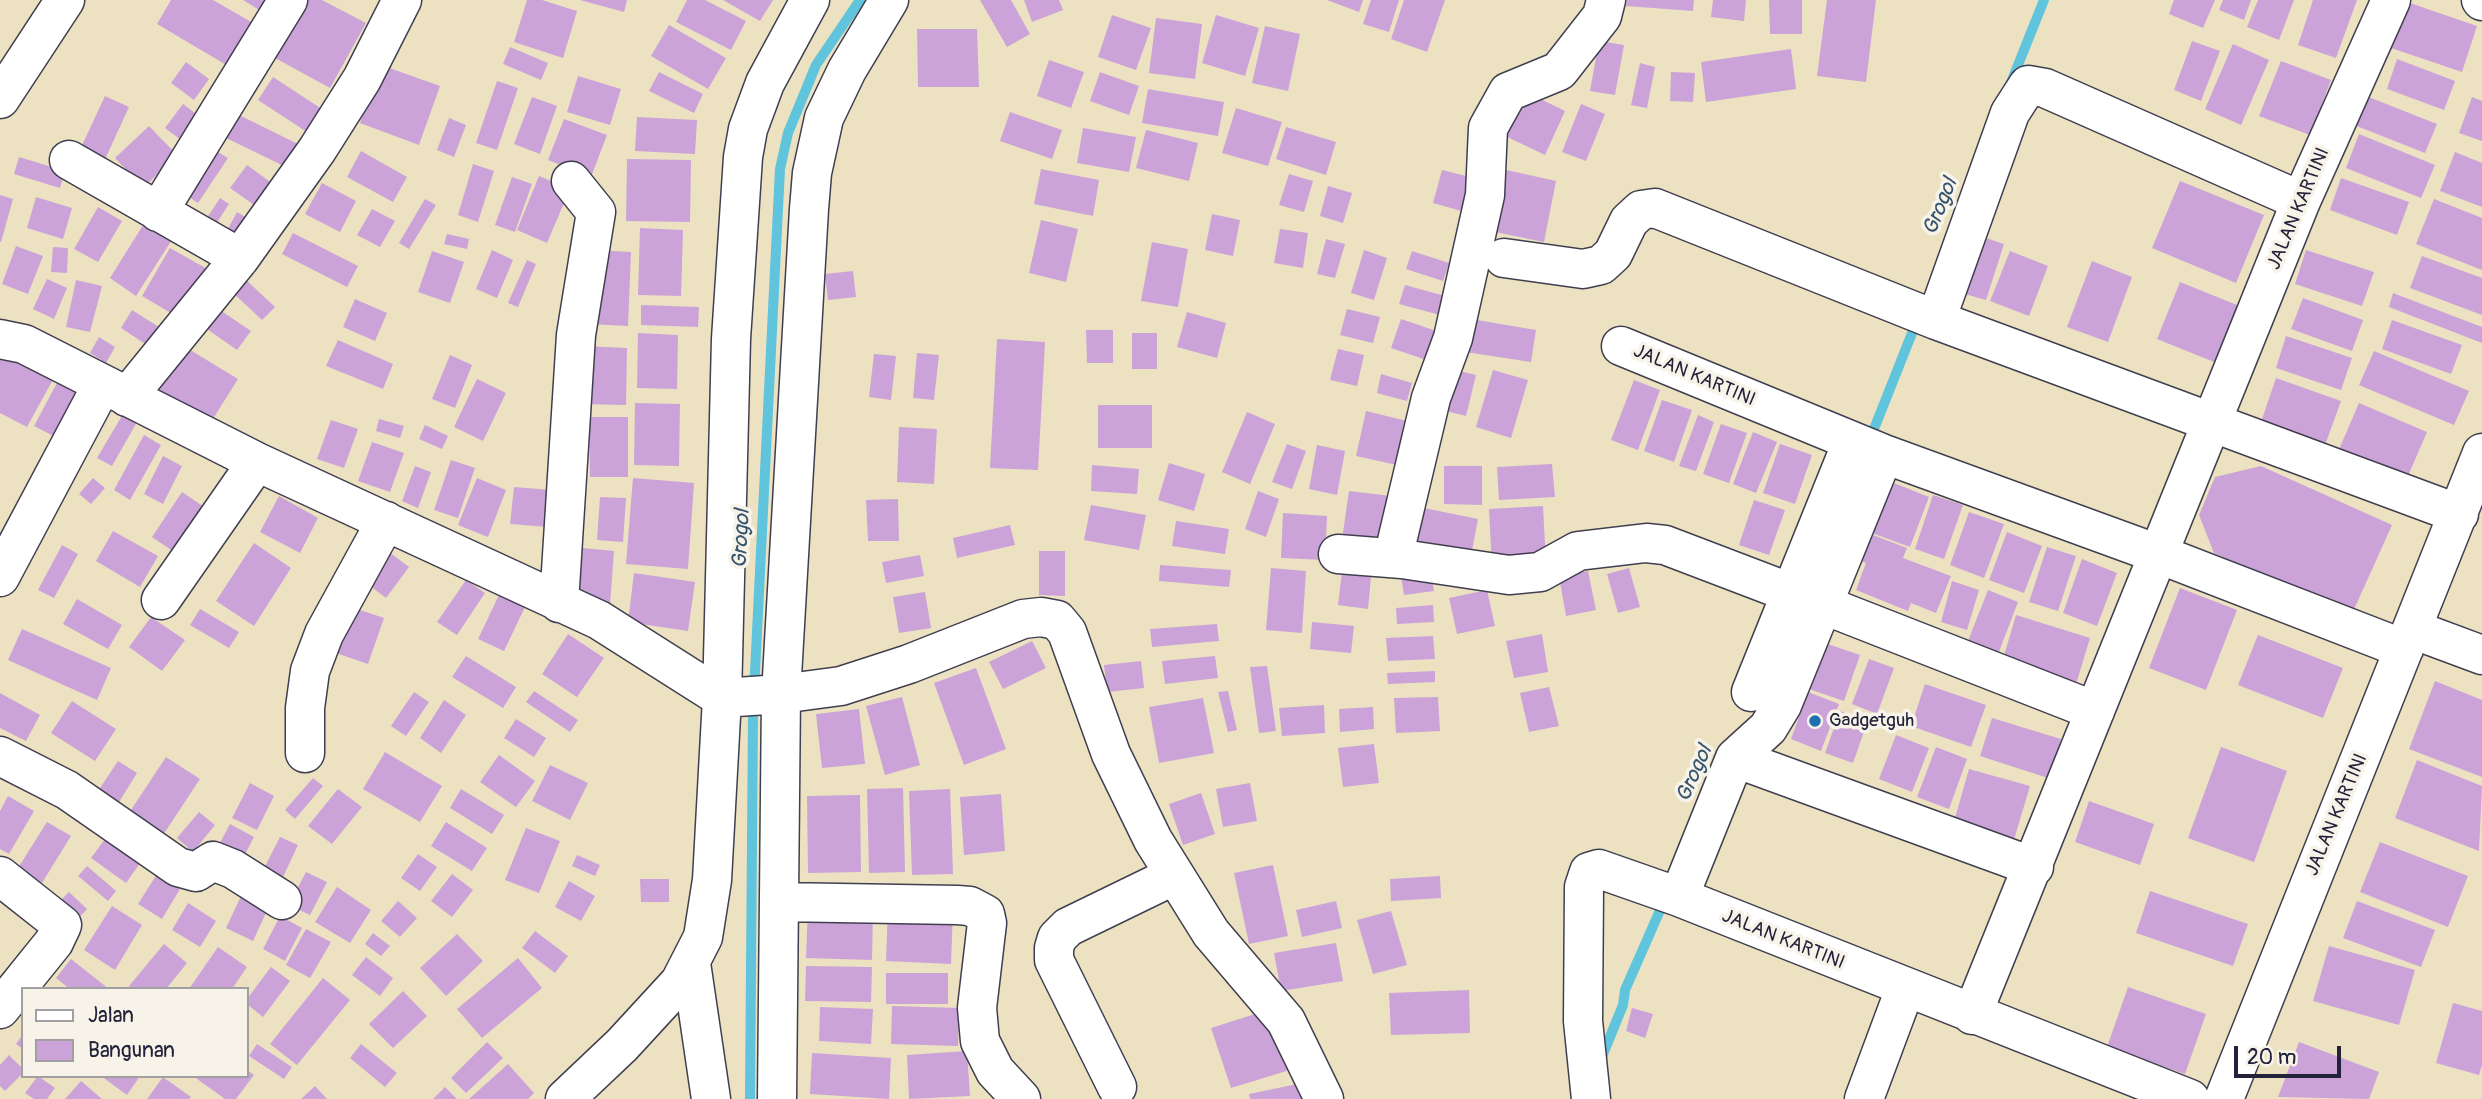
<!DOCTYPE html>
<html>
<head>
<meta charset="utf-8">
<style>
	body { margin:0 }
	#map { position:relative; width:2482px; height:1099px; overflow:hidden; background:#ece2c2; font-family:Pangolin,sans-serif }
	canvas { display:block }
	.legend { position:absolute; left:21px; top:987px; width:228px; height:91px; box-sizing:border-box; background:#f7f3e8; border:2px solid #a29fa3; margin:0; padding:9px 12px; list-style:none; font-size:21px; color:#22223b }
	.legend li { display:flex; align-items:center; gap:14px; height:35px }
	.legend b { width:35px; border:2px solid #a29fa3 }
	.scale { position:absolute; left:2234px; top:1046px; width:107px; height:32px; box-sizing:border-box; border:4px solid #22223b; border-top:0; padding-left:9px; font-size:21px; line-height:24px; white-space:nowrap; color:#22223b; -webkit-text-stroke:5px #f7f3e8; paint-order:stroke }
</style>
</head>
<body>
<div id="map">
<canvas width="2482" height="1099"></canvas>
<ul class="legend">
<li><b style="height:9px;background:#fff"></b>Jalan</li>
<li><b style="height:19px;background:#cba3d8"></b>Bangunan</li>
</ul>
<div class="scale">20 m</div>
</div>
<script>
const context = document.querySelector('canvas').getContext('2d');
context.lineJoin = 'round';
function toPath(rows) {
  const path = new Path2D();
  for (const r of rows) {
    path.moveTo(r[0], r[1]);
    for (let i = 2; i < r.length; i += 2) path.lineTo(r[i], r[i + 1]);
  }
  return path;
}
function strokePath(path, color, width, dash) {
  context.strokeStyle = color;
  context.lineWidth = width;
  context.lineCap = dash ? 'butt' : 'round';
  context.setLineDash(dash || []);
  context.stroke(path);
}
function fill(path, color) {
  context.fillStyle = color;
  context.fill(path, 'evenodd');
}
function label(font, color, halo, rows, align = 'center') {
  context.font = font + ' Pangolin,sans-serif';
  context.lineWidth = 7;
  context.setLineDash([]);
  context.textBaseline = 'middle';
  context.strokeStyle = halo;
  context.fillStyle = color;
  for (const [text, x, y, turn = 0] of rows) {
    context.save();
    context.translate(x, y);
    context.rotate((+turn || 0) * Math.PI / 180);
    context.textAlign = isNaN(turn) ? turn : align;
    if (halo) context.strokeText(text, 0, 0);
    context.fillText(text, 0, 0);
    context.restore();
  }
}
const stream = toPath([
	[2010,85,2044,0],
	[1874,429,1918,318],
	[1601,1059,1623,1005,1625,990,1665,899],
	[750,1099,753,712,780,169,788,133,816,65,860,0]
]);
const building = toPath([
	[171,0,213,0,253,23,228,66,157,24],
	[243,0,272,0,269,16],
	[307,0,322,0,366,23,330,88,275,58],
	[527,0,542,0,577,11,563,58,514,42],
	[580,0,627,0,624,12],
	[687,0,705,0,746,21,731,50,676,22],
	[723,0,773,0,760,21],
	[980,0,1011,0,1030,34,1007,47],
	[1024,0,1059,0,1063,10,1032,22],
	[1327,0,1363,0,1359,12],
	[1371,0,1399,0,1389,32,1363,24],
	[1404,0,1445,0,1427,52,1391,39],
	[1627,0,1694,0,1693,11,1626,6],
	[1713,0,1746,0,1744,21,1711,17],
	[1769,0,1802,0,1802,34,1770,34],
	[1827,0,1876,0,1866,82,1817,76],
	[2174,0,2215,0,2203,28,2169,14],
	[2223,0,2251,0,2244,20,2219,10],
	[2258,0,2294,0,2279,40,2247,27],
	[2313,0,2357,0,2336,58,2298,45],
	[2407,2,2477,26,2462,72,2391,48],
	[1112,15,1151,28,1136,70,1098,57],
	[1216,15,1259,28,1245,76,1202,63],
	[1156,18,1202,24,1195,79,1149,73],
	[669,25,726,58,708,89,651,56],
	[1265,26,1300,34,1288,91,1252,83],
	[917,29,977,29,979,87,918,87],
	[1599,41,1624,45,1615,95,1590,91],
	[2192,41,2220,51,2201,101,2174,90],
	[2233,44,2269,60,2241,125,2205,109],
	[510,47,548,63,541,80,503,64],
	[1791,49,1796,89,1706,102,1701,62],
	[2397,59,2455,81,2444,110,2387,89],
	[1049,60,1084,72,1071,108,1037,96],
	[2281,61,2331,80,2310,135,2259,116],
	[186,62,209,79,194,100,171,83],
	[1640,63,1655,67,1647,108,1631,105],
	[381,65,440,86,419,145,360,123],
	[659,72,703,94,694,113,649,91],
	[1100,72,1139,86,1129,115,1090,101],
	[1671,72,1695,73,1693,102,1670,101],
	[578,76,621,89,610,125,567,112],
	[273,77,328,113,313,136,258,100],
	[497,81,518,88,497,150,476,143],
	[1148,89,1224,102,1218,136,1142,123],
	[1520,89,1565,111,1545,155,1499,133],
	[2361,94,2437,124,2425,153,2349,123],
	[105,96,129,107,101,168,77,156],
	[532,97,557,106,540,154,514,144],
	[2472,97,2482,101,2482,141,2459,133],
	[183,104,207,122,189,146,165,128],
	[1581,104,1605,114,1586,161,1562,152],
	[1236,108,1282,122,1268,166,1222,153],
	[1010,112,1062,130,1052,159,1000,141],
	[235,113,298,144,286,167,224,137],
	[637,117,697,120,695,154,635,151],
	[449,118,466,125,454,157,437,150],
	[564,119,607,135,591,177,548,160],
	[149,126,177,155,143,188,115,158],
	[1286,127,1336,142,1326,175,1276,159],
	[1083,128,1136,137,1129,172,1077,163],
	[1146,130,1198,143,1189,181,1136,168],
	[2359,134,2435,165,2421,198,2346,168],
	[206,145,228,158,198,203,177,189],
	[361,151,407,177,393,202,347,177],
	[2455,152,2482,163,2482,207,2440,191],
	[19,157,65,171,60,188,14,174],
	[627,159,691,160,690,222,626,221],
	[473,164,494,171,478,222,458,215],
	[247,165,284,192,267,214,230,188],
	[1041,169,1099,180,1093,216,1034,204],
	[1502,169,1556,181,1544,242,1490,231],
	[1442,170,1474,178,1465,212,1433,203],
	[1289,174,1313,181,1304,212,1279,205],
	[539,176,570,189,547,243,517,230],
	[512,177,532,184,515,232,495,225],
	[2341,178,2409,202,2397,235,2330,210],
	[2180,181,2264,215,2236,283,2152,248],
	[322,183,356,201,340,232,305,214],
	[1328,186,1352,193,1343,223,1320,216],
	[0,195,13,199,1,242,0,242],
	[36,197,72,208,63,239,27,228],
	[220,198,229,204,214,227,205,221],
	[425,199,436,205,409,249,399,243],
	[2434,199,2482,218,2482,270,2416,244],
	[98,207,122,221,98,262,74,249],
	[372,209,395,221,380,247,357,235],
	[237,212,257,224,222,240],
	[150,214,177,232,136,296,110,278],
	[1212,214,1240,220,1233,256,1205,250],
	[1041,220,1078,229,1066,282,1029,273],
	[640,228,683,230,681,296,638,295],
	[1280,229,1308,233,1303,268,1274,263],
	[293,233,358,266,347,287,282,254],
	[447,234,469,239,467,249,444,244],
	[1977,235,2004,244,1986,300,1958,292],
	[1326,239,1345,244,1335,278,1317,274],
	[1152,242,1188,249,1178,307,1141,301],
	[16,246,43,256,28,294,2,284],
	[53,247,68,248,67,273,51,272],
	[170,248,209,270,181,319,142,296],
	[492,250,513,260,497,298,476,289],
	[591,250,631,252,628,326,588,324],
	[1364,250,1387,258,1374,300,1351,293],
	[2306,250,2374,272,2362,306,2295,284],
	[432,251,464,262,450,303,418,292],
	[1412,251,1449,263,1443,281,1406,269],
	[2010,251,2048,266,2029,316,1990,301],
	[2422,256,2482,278,2482,315,2410,288],
	[527,260,536,264,518,307,508,303],
	[2092,261,2132,277,2108,342,2067,327],
	[853,271,856,297,828,300,825,274],
	[244,278,275,307,262,320,231,291],
	[47,279,67,288,54,319,33,309],
	[76,280,102,286,90,332,66,327],
	[2180,282,2242,307,2219,364,2157,339],
	[1405,285,1445,296,1440,315,1399,304],
	[2393,293,2482,327,2482,343,2389,307],
	[2303,298,2363,320,2352,351,2291,329],
	[355,299,387,313,375,341,343,327],
	[641,305,699,307,698,327,641,325],
	[217,308,251,331,237,350,204,327],
	[1347,309,1380,317,1373,343,1340,335],
	[132,310,167,332,156,351,121,328],
	[1187,312,1226,323,1217,358,1177,347],
	[1465,318,1536,330,1531,362,1459,351],
	[1401,319,1445,334,1435,363,1391,348],
	[2392,320,2462,345,2451,374,2382,349],
	[1086,330,1113,330,1113,363,1087,363],
	[638,333,678,335,677,389,637,388],
	[1132,333,1157,333,1157,369,1132,369],
	[2286,336,2352,358,2341,390,2276,368],
	[99,337,115,347,106,363,90,353],
	[997,339,1045,342,1038,470,990,468],
	[338,340,393,364,383,389,326,366],
	[182,345,238,379,211,422,156,389],
	[0,346,56,374,27,427,0,413],
	[584,346,627,348,626,405,582,404],
	[1338,349,1364,355,1357,386,1330,380],
	[2374,351,2469,391,2454,425,2359,385],
	[917,353,939,355,934,400,913,398],
	[874,354,896,356,891,400,869,397],
	[450,355,472,365,455,408,432,399],
	[1451,369,1476,375,1466,416,1442,410],
	[1493,370,1528,380,1511,438,1476,427],
	[1381,374,1412,383,1407,401,1377,393],
	[2276,378,2341,401,2324,448,2260,425],
	[477,379,506,393,483,441,454,427],
	[1634,380,1660,390,1638,450,1611,440],
	[58,381,89,396,65,442,34,426],
	[1662,400,1692,410,1674,462,1644,451],
	[635,403,680,404,679,466,634,465],
	[2359,403,2427,432,2405,483,2337,454],
	[1098,405,1152,405,1152,448,1098,448],
	[1366,411,1407,421,1397,465,1356,456],
	[1247,412,1275,424,1250,484,1222,472],
	[123,414,137,422,112,466,97,458],
	[1698,415,1714,422,1696,471,1679,466],
	[589,417,628,417,628,477,590,477],
	[379,419,404,426,400,438,376,431],
	[331,420,358,429,344,468,317,459],
	[1721,424,1747,433,1729,483,1703,474],
	[425,425,448,436,442,449,419,439],
	[899,427,937,429,934,484,897,482],
	[1753,432,1777,442,1756,493,1733,484],
	[144,435,161,445,130,500,114,490],
	[372,442,404,453,390,492,358,481],
	[1287,444,1306,451,1292,489,1272,482],
	[1780,444,1812,455,1795,504,1763,493],
	[1317,445,1345,451,1337,495,1309,489],
	[163,456,182,466,163,504,144,494],
	[451,460,475,468,458,518,434,510],
	[1169,463,1205,474,1194,511,1158,500],
	[1552,464,1555,497,1499,500,1497,467],
	[1092,465,1139,469,1137,494,1091,491],
	[415,466,431,472,418,508,402,501],
	[1444,466,1482,466,1482,505,1444,504],
	[2261,466,2392,525,2352,614,2214,553,2199,515,2215,477],
	[93,478,105,488,91,504,79,494],
	[477,478,506,490,488,537,458,525],
	[633,478,694,483,688,569,626,564],
	[1889,481,1929,497,1910,547,1869,532],
	[514,487,551,490,548,527,510,524],
	[1258,491,1279,499,1266,537,1245,529],
	[1349,491,1391,496,1383,552,1341,546],
	[182,492,207,509,177,554,152,537],
	[1933,495,1963,505,1944,559,1915,549],
	[279,496,318,518,300,553,260,532],
	[600,497,626,498,623,542,597,540],
	[898,499,899,541,868,541,866,500],
	[1754,500,1785,510,1769,555,1739,545],
	[1091,505,1146,515,1139,550,1084,540],
	[1543,506,1546,563,1492,567,1489,509],
	[1424,508,1478,519,1470,561,1415,549],
	[1969,512,2004,524,1984,578,1950,565],
	[1283,513,1327,516,1325,560,1281,558],
	[1176,521,1229,529,1225,554,1172,546],
	[1010,525,1015,545,957,558,953,538],
	[113,531,158,556,140,587,96,561],
	[1865,532,1907,548,1903,558,1951,576,1936,613,1911,603,1908,611,1856,590,1866,563,1855,559],
	[2007,532,2042,546,2024,593,1989,580],
	[254,543,291,568,254,626,216,601],
	[62,545,78,554,54,598,38,590],
	[2047,547,2076,556,2058,611,2029,602],
	[583,548,614,551,610,605,579,602],
	[385,549,409,567,386,598,361,579],
	[1039,551,1065,551,1065,596,1039,595],
	[920,555,924,576,886,583,882,562],
	[2082,559,2117,573,2097,626,2063,613],
	[1343,563,1372,567,1368,609,1338,605],
	[1160,565,1231,570,1229,587,1159,581],
	[1430,567,1434,591,1404,595,1400,571],
	[1271,568,1306,571,1302,633,1266,630],
	[1629,568,1640,607,1618,613,1607,574],
	[1588,571,1596,610,1566,616,1559,576],
	[634,573,695,582,688,631,628,622],
	[466,580,485,593,457,635,437,622],
	[1952,581,1979,590,1967,630,1941,622],
	[2180,588,2237,610,2206,690,2149,668],
	[1487,590,1495,626,1457,634,1449,598],
	[1988,590,2018,602,1997,657,1966,646],
	[925,592,931,628,899,633,893,597],
	[500,593,526,605,504,651,478,639],
	[77,599,122,625,108,649,63,624],
	[1433,605,1434,622,1397,624,1396,608],
	[348,606,384,618,368,664,333,652],
	[200,609,239,632,229,648,190,625],
	[2016,615,2090,638,2074,691,2000,669],
	[151,617,185,640,162,671,129,647],
	[1312,622,1354,626,1351,653,1310,649],
	[1217,624,1219,641,1152,647,1150,629],
	[22,629,111,668,97,700,8,660],
	[568,634,604,658,577,697,542,674],
	[1542,634,1548,672,1514,678,1506,641],
	[2258,635,2343,668,2323,718,2238,685],
	[1433,636,1435,659,1388,661,1386,638],
	[1032,641,1046,668,1003,689,989,662],
	[1819,641,1860,655,1844,701,1803,687],
	[466,656,516,687,503,708,452,677],
	[1215,656,1218,678,1165,684,1162,661],
	[1869,659,1894,668,1877,714,1852,704],
	[1141,661,1144,688,1107,692,1104,665],
	[1267,666,1276,731,1259,733,1250,667],
	[976,668,1006,749,964,765,934,683],
	[1435,671,1435,682,1388,684,1387,673],
	[2435,681,2482,700,2482,777,2409,749],
	[1925,684,1986,705,1971,747,1911,726],
	[1549,687,1559,726,1529,732,1520,693],
	[534,691,578,720,570,732,526,702],
	[1228,691,1237,730,1228,732,1218,692],
	[414,692,429,702,406,736,391,726],
	[1808,692,1839,704,1821,751,1791,739],
	[0,693,40,715,26,741,0,728],
	[902,697,920,765,885,775,866,706],
	[1438,697,1440,731,1396,733,1394,698],
	[1203,698,1214,753,1159,763,1149,707],
	[444,700,466,715,441,753,420,738],
	[72,701,116,729,95,761,51,733],
	[1324,705,1325,733,1282,736,1279,708],
	[1373,707,1374,729,1340,732,1339,709],
	[859,709,865,764,822,768,816,714],
	[1840,711,1868,720,1853,763,1825,753],
	[1992,718,2061,739,2048,778,1980,756],
	[516,719,546,738,534,757,504,738],
	[1896,735,1929,748,1912,792,1879,779],
	[1374,744,1379,783,1343,787,1338,748],
	[1936,747,1967,759,1949,809,1917,797],
	[2221,747,2287,771,2254,862,2188,838],
	[385,752,442,786,420,822,363,789],
	[499,755,535,781,516,807,480,782],
	[166,757,200,779,161,838,127,816],
	[2417,760,2482,786,2479,851,2395,818],
	[118,761,137,773,116,807,96,794],
	[550,765,588,783,570,820,532,801],
	[1969,769,2030,786,2013,843,1953,825],
	[313,778,323,786,295,819,285,810],
	[250,783,274,796,257,830,232,818],
	[1250,783,1257,821,1223,827,1216,789],
	[903,788,905,872,869,873,867,789],
	[338,789,362,807,332,844,308,826],
	[461,789,504,815,492,834,450,808],
	[950,789,953,874,912,875,909,791],
	[1201,793,1215,834,1183,845,1169,804],
	[1001,794,1005,851,964,855,960,797],
	[860,795,861,872,808,873,807,796],
	[8,796,34,811,9,854,0,849,0,811],
	[2089,801,2154,824,2140,865,2075,842],
	[199,812,215,825,193,852,177,838],
	[47,822,71,836,42,883,18,868],
	[446,822,487,848,472,871,431,846],
	[230,824,254,837,239,866,214,854],
	[526,828,560,841,539,893,505,880],
	[108,835,143,859,126,883,91,858],
	[280,837,298,845,276,892,257,882],
	[2380,842,2468,876,2448,927,2360,892],
	[418,854,437,867,420,891,401,878],
	[577,855,600,865,595,876,572,866],
	[1273,865,1288,936,1249,944,1234,873],
	[87,866,116,891,108,901,78,876],
	[306,872,327,882,310,915,289,905],
	[157,874,180,889,162,919,138,904],
	[452,874,473,890,452,917,431,901],
	[1440,876,1441,898,1391,901,1390,879],
	[640,879,669,879,669,902,641,902],
	[569,881,595,896,581,921,555,907],
	[337,887,371,910,350,943,315,922],
	[2150,891,2248,924,2233,966,2136,933],
	[69,892,87,909,75,922,57,904],
	[243,892,270,904,253,941,226,928],
	[398,901,417,918,400,937,381,921],
	[1336,901,1342,928,1302,937,1296,910],
	[2357,901,2435,930,2421,967,2343,938],
	[188,903,216,921,200,947,172,930],
	[112,906,142,925,115,970,84,950],
	[808,907,873,909,872,960,806,958],
	[888,907,953,910,951,964,886,961],
	[1391,911,1407,965,1373,974,1357,920],
	[280,916,302,928,285,961,263,949],
	[306,929,331,942,310,978,286,965],
	[535,931,568,956,555,973,522,948],
	[373,933,390,946,381,956,365,944],
	[457,934,483,961,446,996,420,968],
	[1336,943,1343,981,1281,991,1274,953],
	[164,944,187,963,166,989,132,989,129,986],
	[2329,946,2415,970,2399,1025,2313,1001],
	[218,947,247,967,232,989,189,989],
	[366,957,393,978,380,996,352,975],
	[518,958,542,988,482,1038,457,1009],
	[71,959,109,989,70,989,56,978],
	[806,966,872,967,871,1002,805,1001],
	[271,967,290,981,263,1017,247,1004,247,999],
	[886,973,948,973,948,1004,886,1004],
	[323,978,350,1000,297,1065,270,1044],
	[2128,987,2206,1014,2185,1074,2107,1047],
	[1469,990,1470,1033,1391,1035,1389,993],
	[403,991,427,1016,393,1048,369,1024],
	[2453,1003,2482,1011,2482,1065,2479,1075,2436,1063],
	[892,1006,959,1008,958,1046,891,1044],
	[820,1007,873,1009,871,1044,819,1041],
	[1274,1008,1293,1069,1231,1088,1211,1028],
	[1632,1008,1653,1014,1645,1038,1626,1031],
	[23,1034,23,1049,16,1044],
	[487,1042,503,1058,466,1093,451,1078],
	[2299,1042,2379,1072,2369,1099,2278,1097],
	[257,1044,292,1067,284,1079,249,1056],
	[361,1044,397,1073,385,1087,350,1058],
	[967,1051,970,1096,909,1099,907,1055],
	[812,1053,891,1058,889,1099,810,1094],
	[9,1055,23,1069,23,1073,5,1091,0,1086,0,1065],
	[508,1064,534,1093,528,1099,469,1099],
	[247,1070,254,1075,236,1099,225,1099,193,1076,247,1076],
	[38,1076,55,1088,47,1099,34,1099,25,1093],
	[101,1076,140,1076,127,1095],
	[163,1077,191,1097,189,1099,147,1099],
	[81,1081,102,1099,65,1099],
	[1302,1083,1306,1099,1250,1099,1249,1094],
	[315,1086,327,1099,301,1099],
	[445,1087,457,1099,433,1099]
]);
const minor = toPath([
	[2481,0,2482,1],
	[0,99,65,0],
	[69,160,240,258],
	[158,212,288,0],
	[1504,258,1583,269,1601,265,1613,254,1629,221,1641,210,1655,208,1936,320,2459,514],
	[1936,320,2010,113,2028,85,2045,88,2301,201],
	[0,339,24,344,257,462,599,620,722,698,781,694,841,686,909,664,1023,619,1041,617,1057,620,1067,632,1111,754,1153,840,1211,933,1286,1021,1324,1099],
	[1621,346,1884,454,2161,555,2404,649],
	[127,397,240,258,317,150,362,79,402,0],
	[1338,554,1402,559,1509,575,1540,572,1578,551,1646,543,1665,545,1791,593],
	[1393,558,1431,398,1453,338,1485,195,1488,128,1508,92,1559,71,1602,16,1606,0],
	[0,577,102,385],
	[161,600,257,462],
	[559,603,576,335,596,212,571,181],
	[1824,605,2095,711],
	[2412,629,2482,655],
	[1751,692,1852,442],
	[305,753,305,708,310,671,324,634,386,521],
	[0,756,67,790,178,867,196,872,213,861,233,869,282,900],
	[1735,758,2034,867],
	[0,876,62,925,54,942,0,1009],
	[1679,897,1735,758,1768,728,1782,705,1884,454],
	[780,902,957,905,970,906,985,914,987,923,977,1008,980,1041,995,1071,1021,1099],
	[691,963,711,1099],
	[1972,1015,2301,201,2391,0],
	[1117,1087,1054,960,1054,948,1057,938,1068,927,1173,876],
	[565,1099,622,1045,680,982,703,937,712,880,722,698,731,339,743,157,748,129,765,83,810,0],
	[777,1099,781,694,809,209,812,173,824,118,847,70,889,0],
	[1591,1099,1583,1021,1584,887,1589,872,1599,869,1679,897,2190,1099],
	[1864,1099,1905,989],
	[2224,1099,2482,453]
]);
const markers = [
	[1815,721,7,"#1f6fb2"]
];
const streetNames = [
	["JALAN KARTINI",2299,209,-67],
	["JALAN KARTINI",1694,376,23],
	["JALAN KARTINI",2337,815,-67],
	["JALAN KARTINI",1783,940,22]
];
const poiNames = [
	["Gadgetguh",1829,721]
];
const waterNames = [
	["Grogol",1941,207,-68],
	["Grogol",742,539,-87],
	["Grogol",1695,774,-66]
];
strokePath(stream, '#60c4dd', 10);
fill(building, '#cba3d8');
strokePath(minor, '#403f4f', 41);
strokePath(minor, '#fff', 38);
for (const [x, y, r, color] of markers) {
  const dot = new Path2D();
  dot.arc(x, y, r, 0, 2 * Math.PI);
  context.fillStyle = color;
  context.fill(dot);
  strokePath(dot, '#f7f3e8', 2.5);
}
label('19px', '#22223b', '#f7f3e8', streetNames);
label('19px', '#22223b', '#f7f3e8', poiNames, 'left');
label('italic 21px', '#35536c', '#f7f3e8', waterNames);
</script>
</body>
</html>
